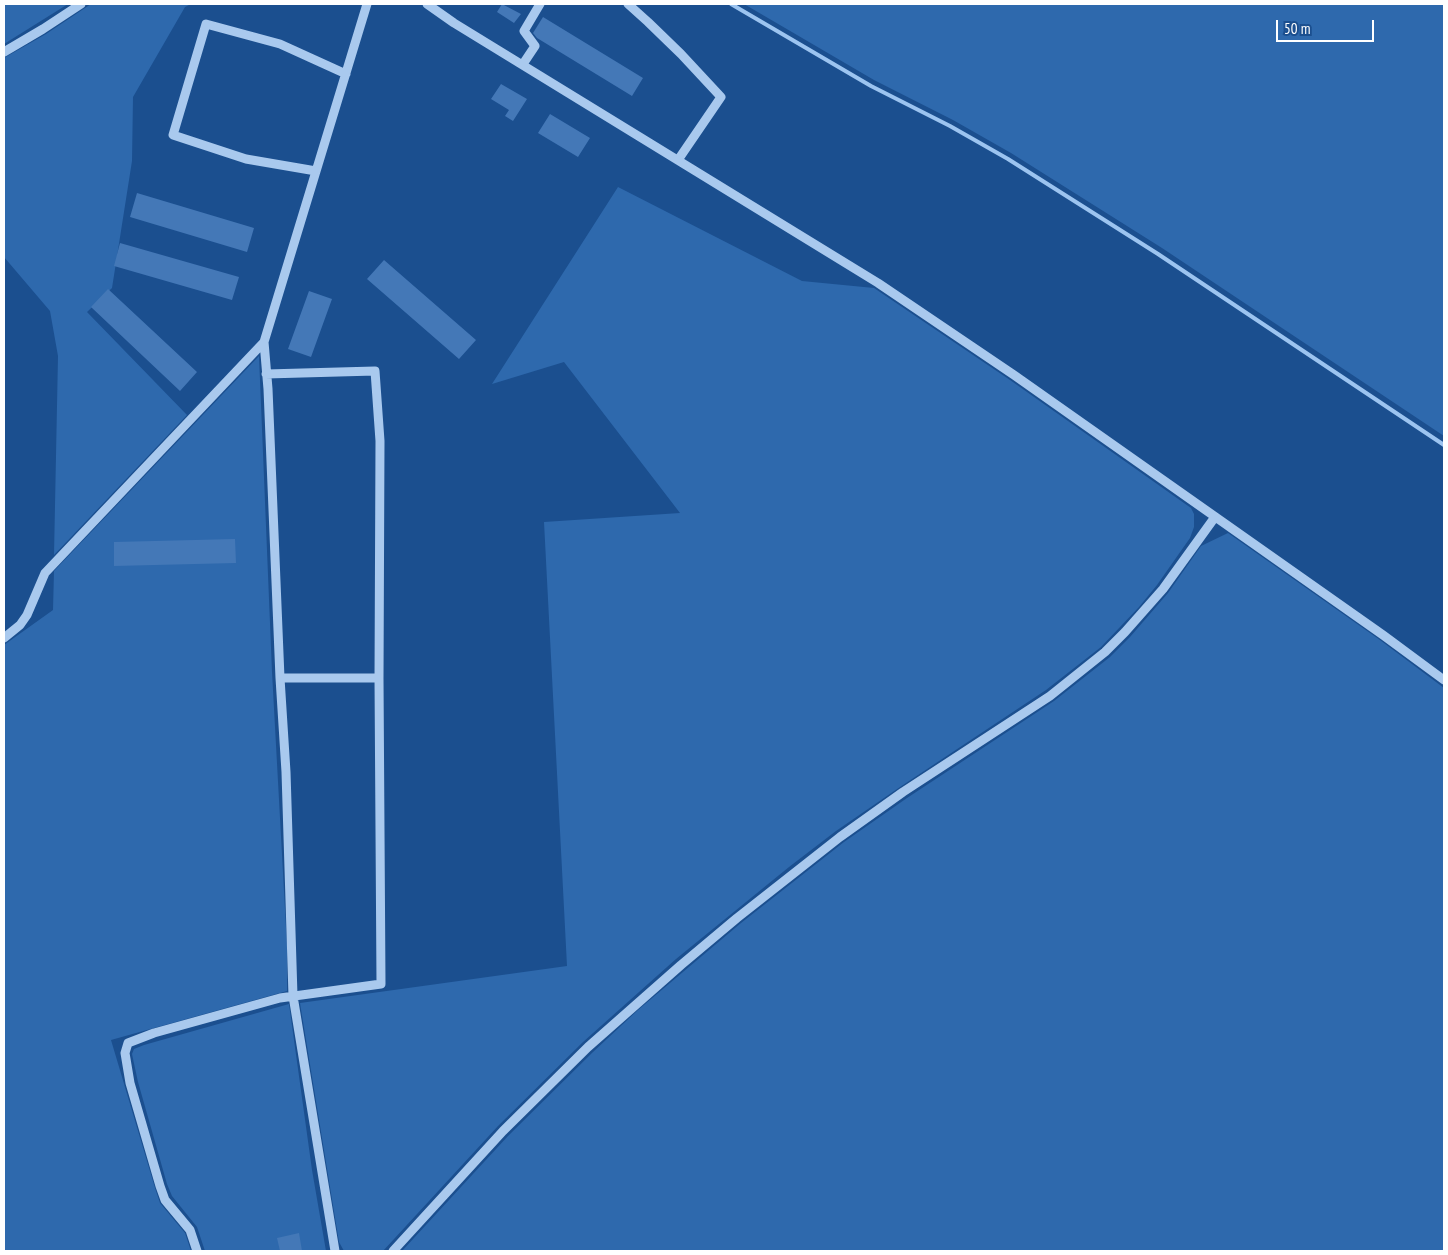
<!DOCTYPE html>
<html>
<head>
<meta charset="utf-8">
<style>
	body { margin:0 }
	#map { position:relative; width:1448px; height:1255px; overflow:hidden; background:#1b4f8f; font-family:"PT Sans Narrow",sans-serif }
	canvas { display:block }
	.frame { position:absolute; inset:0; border:5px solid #fff; pointer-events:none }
	.scale { position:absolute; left:1276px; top:20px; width:98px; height:22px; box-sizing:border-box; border:2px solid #fff; border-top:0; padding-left:6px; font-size:15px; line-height:18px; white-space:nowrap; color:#fff; -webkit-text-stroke:4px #1b4f8f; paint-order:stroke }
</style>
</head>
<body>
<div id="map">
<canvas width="1448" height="1255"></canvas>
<div class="frame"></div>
<div class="scale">50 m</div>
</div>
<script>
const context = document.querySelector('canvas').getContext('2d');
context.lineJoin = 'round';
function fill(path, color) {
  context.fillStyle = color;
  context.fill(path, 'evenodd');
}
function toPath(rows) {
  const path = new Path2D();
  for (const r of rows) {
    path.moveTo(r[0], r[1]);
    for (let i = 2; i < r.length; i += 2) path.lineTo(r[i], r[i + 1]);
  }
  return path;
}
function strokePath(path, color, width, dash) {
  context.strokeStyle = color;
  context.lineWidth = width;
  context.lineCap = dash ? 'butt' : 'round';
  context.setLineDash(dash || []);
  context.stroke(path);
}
const green = toPath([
	[4,4,68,4,4,44],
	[91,4,191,4,185,7,133,97,132,161,112,288,87,312,187,415,54,555,58,356,50,311,4,257,4,58,46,34],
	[744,4,1444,4,1444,436,1162,248,1011,153,953,120,874,80],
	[618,187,802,281,874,288,1010,380,1191,508,1194,514,1194,527,1190,538,1157,585,1139,607,1101,647,1046,690,900,787,836,831,789,867,676,959,583,1042,498,1126,383,1251,344,1251,339,1242,300,1003,567,966,544,522,680,513,564,362,492,384],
	[259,356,272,672,287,946,287,991,111,1040,155,1188,160,1203,185,1233,191,1251,4,1251,4,645,53,610,54,571],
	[1228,533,1380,640,1444,688,1444,1251,402,1251,508,1136,593,1052,638,1010,741,923,844,842,907,798,1054,701,1110,657,1130,637,1168,593,1201,546],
	[289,1004,312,1170,326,1251,205,1251,197,1227,172,1196,167,1184,138,1082,132,1054,134,1049,144,1045]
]);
const stream = toPath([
	[731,4,871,86,950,126,1008,159,1158,254,1444,445]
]);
const building = toPath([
	[502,4,521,14,514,23,497,12],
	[543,17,643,78,632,96,537,38,533,33],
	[501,84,527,99,513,121,505,116,509,110,491,99],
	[550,114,590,138,578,157,538,133],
	[137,193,254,228,247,252,130,217],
	[120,243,239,277,232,300,114,266],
	[384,260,476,340,459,359,367,279],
	[108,289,197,372,180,391,91,307],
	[309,291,332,299,311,357,288,349],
	[235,539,236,563,114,566,114,542],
	[299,1233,302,1251,280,1251,277,1238]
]);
const minor = toPath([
	[427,4,454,23,878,283,1014,375,1383,635,1444,680],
	[628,4,648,22,681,54,721,97,678,160],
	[4,52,43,29,81,4],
	[523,64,535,46,524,31,540,4],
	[316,171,246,159,173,135,206,24,280,44,346,74],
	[4,638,20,625,27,615,45,573,264,342],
	[280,678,379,678],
	[197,1251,190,1230,165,1200,160,1186,130,1083,125,1053,128,1043,154,1033,280,998,381,984,379,678,380,441,375,371,266,374],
	[335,1251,293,996,286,772,280,678,268,389,264,342,367,4],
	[393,1251,503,1131,588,1047,681,965,737,918,840,837,903,792,1050,696,1105,652,1125,632,1163,589,1215,517]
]);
fill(green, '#2e69ad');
strokePath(stream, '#9cc4f0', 4);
fill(building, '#4478b7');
strokePath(minor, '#a9c9ee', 9);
</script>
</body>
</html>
